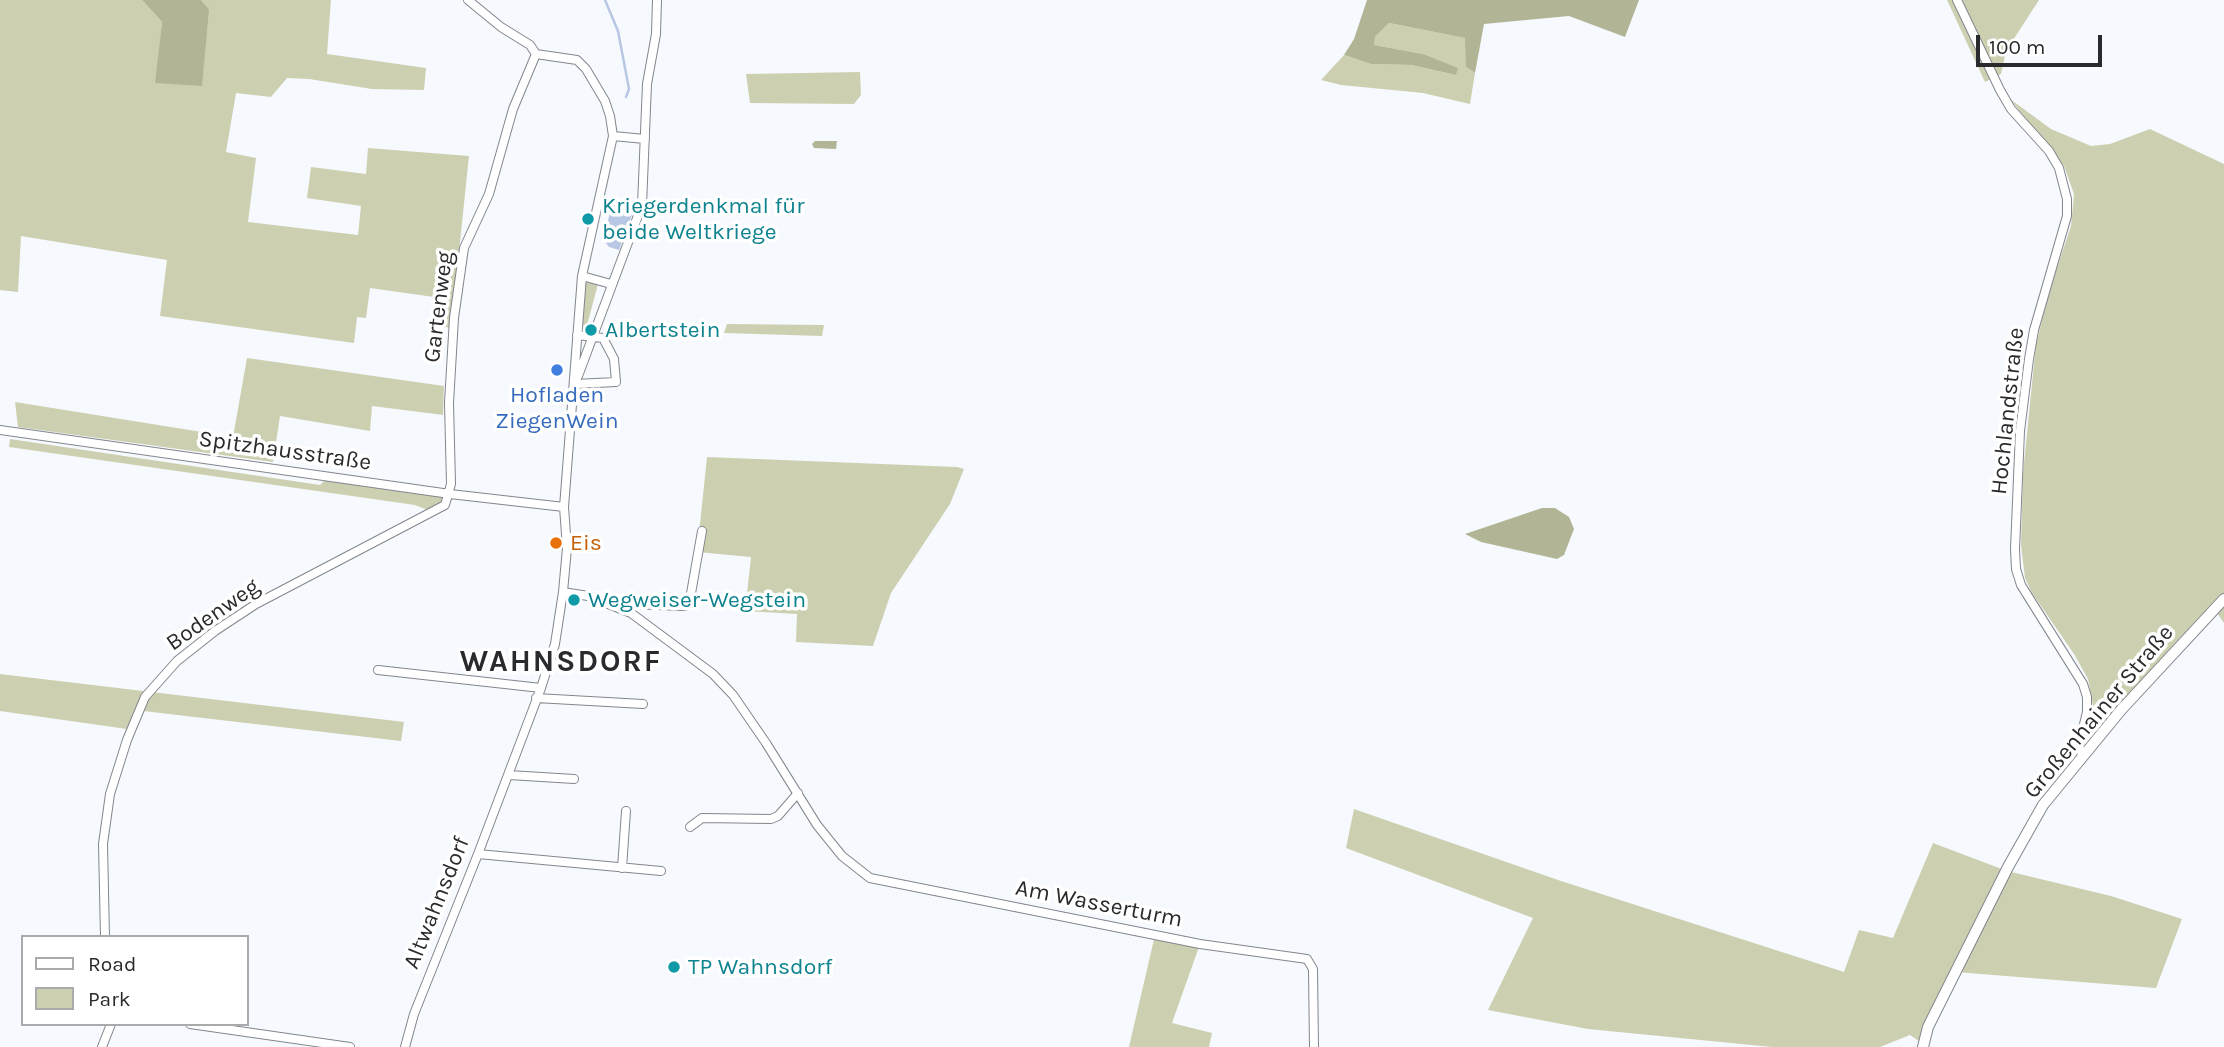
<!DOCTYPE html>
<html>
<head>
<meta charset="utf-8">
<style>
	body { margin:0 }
	#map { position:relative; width:2224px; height:1047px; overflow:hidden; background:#f6f9fe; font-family:Karla,sans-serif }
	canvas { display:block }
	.legend { position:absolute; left:21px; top:935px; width:228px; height:91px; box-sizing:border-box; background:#fff; border:2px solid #a9aaab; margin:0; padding:9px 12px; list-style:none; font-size:21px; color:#292a2d }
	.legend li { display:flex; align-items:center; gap:14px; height:35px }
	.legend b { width:35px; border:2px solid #a9aaab }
	.scale { position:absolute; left:1976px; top:35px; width:126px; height:32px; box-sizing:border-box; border:4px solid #292a2d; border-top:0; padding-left:9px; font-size:21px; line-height:24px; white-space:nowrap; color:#292a2d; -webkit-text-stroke:5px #fff; paint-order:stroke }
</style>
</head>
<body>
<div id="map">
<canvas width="2224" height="1047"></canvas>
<ul class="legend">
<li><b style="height:9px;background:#fff"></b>Road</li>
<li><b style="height:19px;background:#cdd0b0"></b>Park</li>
</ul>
<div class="scale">100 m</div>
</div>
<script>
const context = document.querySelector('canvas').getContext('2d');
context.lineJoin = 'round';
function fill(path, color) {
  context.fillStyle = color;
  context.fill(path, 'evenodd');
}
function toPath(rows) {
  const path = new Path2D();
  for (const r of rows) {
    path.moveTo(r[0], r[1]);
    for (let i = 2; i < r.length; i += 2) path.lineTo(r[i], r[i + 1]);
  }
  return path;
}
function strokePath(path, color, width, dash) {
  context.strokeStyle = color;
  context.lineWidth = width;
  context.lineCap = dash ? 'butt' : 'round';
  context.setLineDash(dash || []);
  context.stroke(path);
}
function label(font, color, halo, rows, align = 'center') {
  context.font = font + ' Karla,sans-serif';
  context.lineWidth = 7;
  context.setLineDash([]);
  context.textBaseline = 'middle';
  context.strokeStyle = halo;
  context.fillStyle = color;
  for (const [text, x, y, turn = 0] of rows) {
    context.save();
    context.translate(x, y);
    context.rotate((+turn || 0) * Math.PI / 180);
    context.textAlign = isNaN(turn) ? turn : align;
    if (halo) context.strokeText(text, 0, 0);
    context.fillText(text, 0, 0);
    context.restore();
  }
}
const green = toPath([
	[0,0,142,0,162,22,156,83,209,9,201,0,331,0,327,54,426,68,424,90,372,89,309,79,287,78,271,97,236,93,226,152,256,158,248,222,358,235,361,206,307,198,311,167,366,174,368,148,469,156,451,328,431,324,434,297,370,288,366,318,357,317,354,343,160,316,167,260,21,236,18,292,0,290],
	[1947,0,2039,0,2006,51,2001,74,1985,82],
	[1389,23,1466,38,1466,67,1475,73,1470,104,1423,93,1341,85,1321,80,1344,55,1371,64,1411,65,1456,75,1423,54,1373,45,1375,37],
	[860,72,861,95,854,104,750,103,746,74],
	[2010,99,2051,129,2091,146,2110,144,2150,129,2224,164,2224,623,2215,610,2088,737,2093,705,2088,679,2074,654,2032,593,2025,578,2021,545,2023,473,2036,344,2050,289,2071,226,2074,194,2064,166],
	[584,282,598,284,587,325,580,325],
	[727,324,824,325,822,336,724,333],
	[247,358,444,386,443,415,372,406,370,431,280,416,273,462,18,427,15,402,233,437],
	[10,439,320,485,325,480,441,496,444,499,443,503,428,510,415,505,9,447],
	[707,457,957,467,964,469,950,504,891,593,873,646,796,642,797,614,745,611,751,557,697,552],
	[0,674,404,722,401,741,143,711,134,730,0,711],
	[1354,809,1561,881,1844,972,1859,930,1893,938,1933,843,2007,871,2111,896,2182,919,2156,988,1956,972,1923,1044,1910,1035,1880,1047,1772,1047,1588,1029,1488,1010,1533,918,1346,848],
	[1155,935,1200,944,1172,1023,1212,1033,1209,1047,1129,1047]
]);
const forest = toPath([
	[142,0,201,0,209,9,202,86,155,83,162,22],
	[1367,0,1639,0,1625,37,1569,16,1484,24,1475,73,1466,67,1465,38,1389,23,1375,37,1374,45,1423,54,1458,68,1456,75,1411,65,1371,64,1344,55,1354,39],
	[815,141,837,141,836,149,814,148,812,144],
	[1542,508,1555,508,1569,517,1574,529,1564,555,1557,559,1481,542,1465,534]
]);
const water = toPath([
	[612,205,635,207,619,250,609,247,603,239]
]);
const stream = toPath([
	[605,0,618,31,629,89,626,97]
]);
const minor = toPath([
	[468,0,501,27,530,45,536,54],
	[1957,0,2000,90,2011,109,2049,151,2059,168,2067,199,2067,216,2034,330,2029,359,2020,431,2015,549,2016,569,2021,585,2083,684,2087,697,2087,712,2079,745,2082,756],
	[613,136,645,139],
	[582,276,611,284],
	[578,376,642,205,647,84,656,34,657,0],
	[575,384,616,382,614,359,603,338,577,335],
	[0,430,450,494,564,507],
	[563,592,588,596,631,613,713,674,733,695,766,743,817,825,842,856,870,878,1200,944,1307,959,1313,969,1314,1047],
	[619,606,630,604,685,606,690,599,702,531],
	[378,670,541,688],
	[536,698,643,704],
	[509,775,574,779],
	[690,827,702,818,771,819,778,816,798,793],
	[478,854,661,871],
	[622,868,626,811],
	[105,937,103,844,110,794,127,740,145,697,177,661,215,631,256,604,445,505,451,484,449,403,454,318,464,248,489,194,513,109,536,54],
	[190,1024,350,1047],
	[102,1047,111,1024],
	[405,1047,414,1014,478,854,541,688,555,644,563,592,567,548,564,507,582,276,613,136,610,116,605,101,586,69,577,60,536,54]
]);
const tertiary = toPath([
	[1923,1047,1928,1027,2008,867,2043,805,2121,710,2224,599]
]);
const markers = [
	[588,219,7,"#0f9aa8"],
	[591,330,7,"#0f9aa8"],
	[557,370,7,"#3f7fe0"],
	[556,543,7,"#e8710a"],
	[574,600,7,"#0f9aa8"],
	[674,967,7,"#0f9aa8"]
];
const cultureNames = [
	["Kriegerdenkmal für",602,206],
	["beide Weltkriege",602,232],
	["Albertstein",605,330],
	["Wegweiser-Wegstein",588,600],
	["TP Wahnsdorf",688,967]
];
const streetNames = [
	["Gartenweg",439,307,-83],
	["Hochlandstraße",2008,411,-84],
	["Spitzhausstraße",285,451,8],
	["Bodenweg",213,615,-35],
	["Großenhainer Straße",2099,712,-50],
	["Altwahnsdorf",437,903,-68],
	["Am Wasserturm",1099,904,11]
];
const shopNames = [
	["Hofladen",557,395],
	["ZiegenWein",557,421]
];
const foodNames = [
	["Eis",570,543]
];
const districtNames = [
	["WAHNSDORF",561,662]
];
fill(green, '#cdd0b0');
fill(forest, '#b2b595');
fill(water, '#b8c7e4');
strokePath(stream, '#b8c7e4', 2.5);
strokePath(minor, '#82868d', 10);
strokePath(tertiary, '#82868d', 12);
strokePath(minor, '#fff', 8);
strokePath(tertiary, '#fff', 10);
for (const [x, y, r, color] of markers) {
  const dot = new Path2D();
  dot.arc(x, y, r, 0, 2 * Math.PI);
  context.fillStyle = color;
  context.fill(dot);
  strokePath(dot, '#fff', 2.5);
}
label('23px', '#0d838f', '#fff', cultureNames, 'left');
label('23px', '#292a2d', '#fff', streetNames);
label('23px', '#366cbe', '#fff', shopNames);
label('23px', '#c56008', '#fff', foodNames, 'left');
context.letterSpacing = '2px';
label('bold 30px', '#292a2d', '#fff', districtNames);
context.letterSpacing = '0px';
</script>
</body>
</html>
